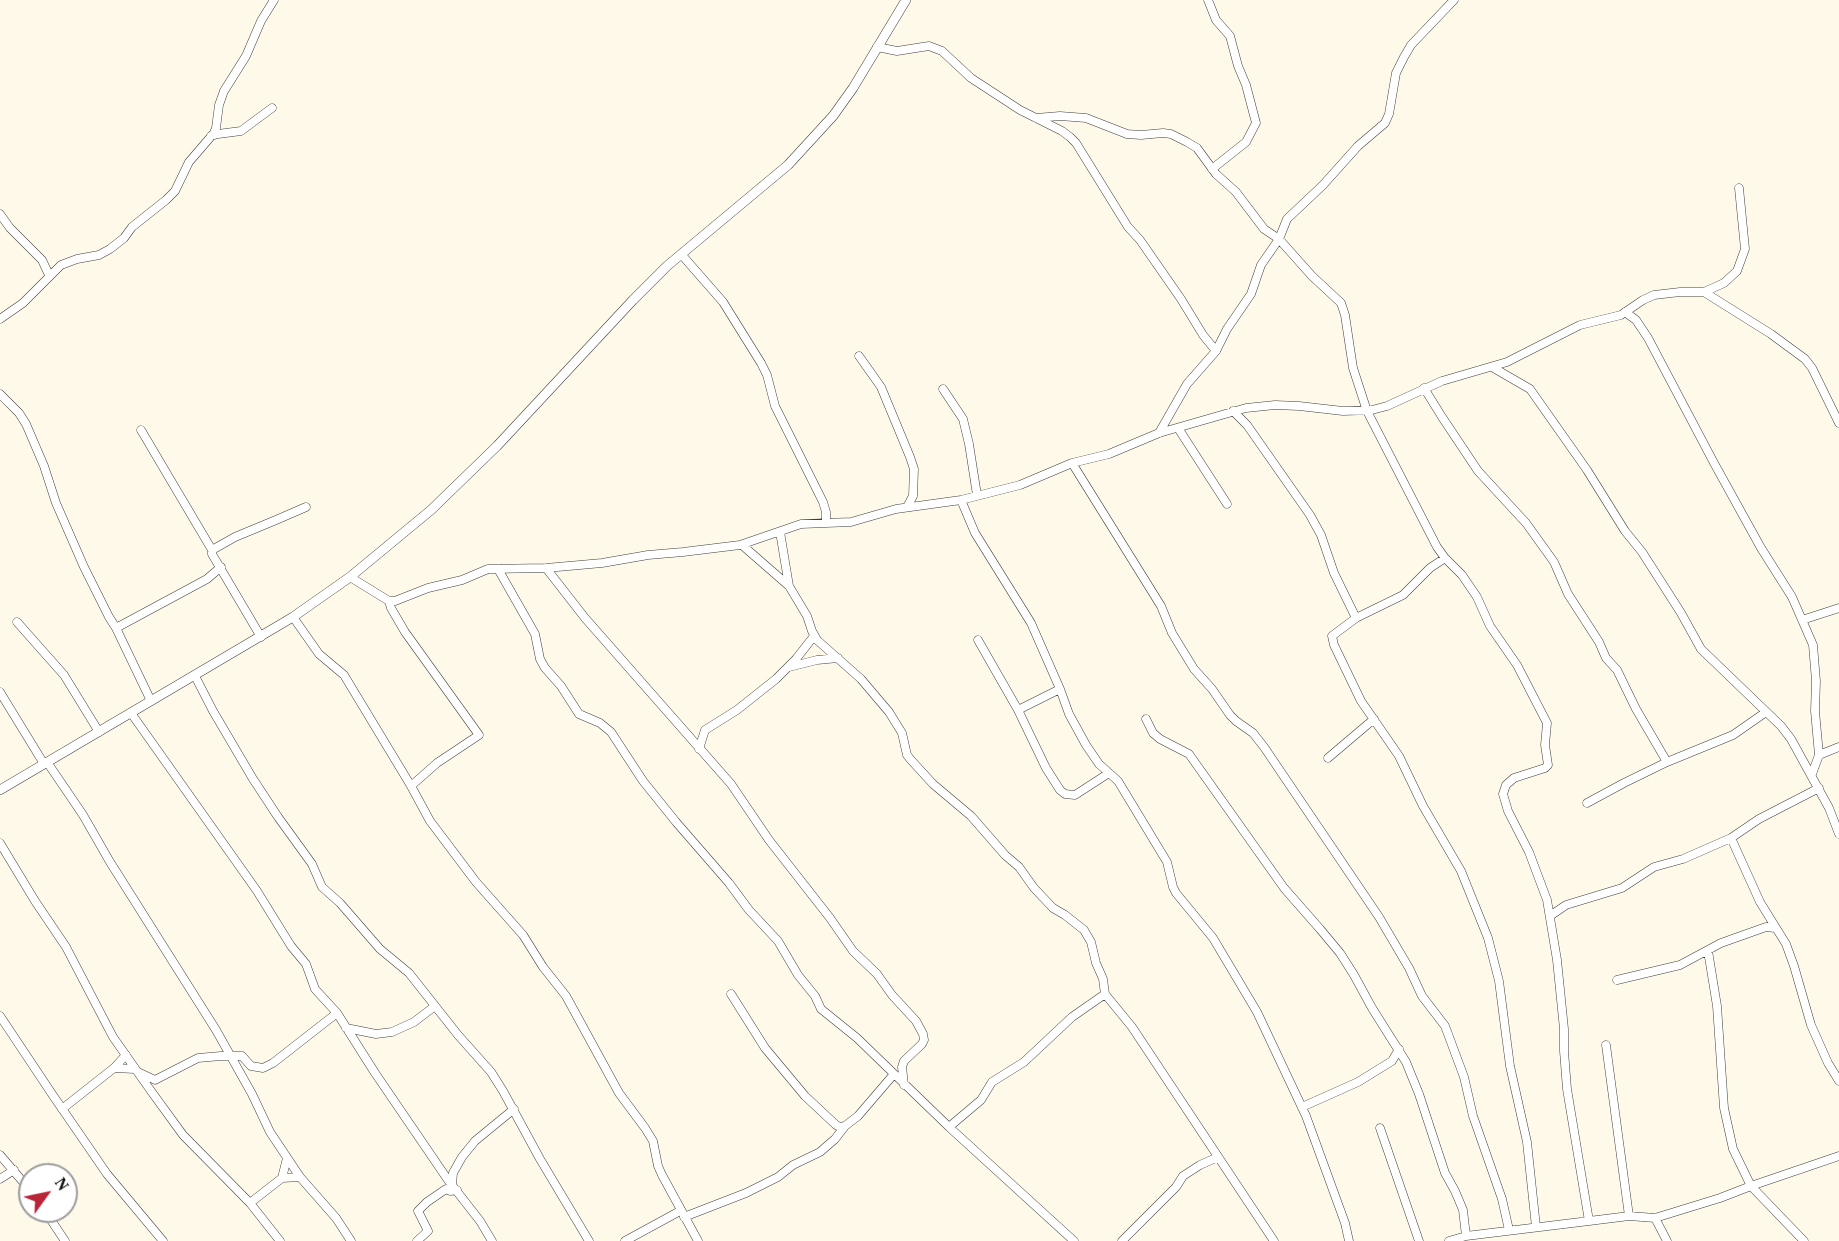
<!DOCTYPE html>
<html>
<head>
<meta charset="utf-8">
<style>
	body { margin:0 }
	#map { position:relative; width:1839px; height:1241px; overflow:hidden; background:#fff9e9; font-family:Georgia,serif }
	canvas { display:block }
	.north { position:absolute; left:18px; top:1163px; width:60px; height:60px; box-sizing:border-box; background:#fff; border:2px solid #9d9d9d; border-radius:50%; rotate:57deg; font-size:16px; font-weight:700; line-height:24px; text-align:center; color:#0b0b0b }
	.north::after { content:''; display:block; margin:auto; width:21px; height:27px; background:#bb2336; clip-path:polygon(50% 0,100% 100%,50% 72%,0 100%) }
</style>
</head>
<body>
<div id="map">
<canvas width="1839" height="1241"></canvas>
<div class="north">N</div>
</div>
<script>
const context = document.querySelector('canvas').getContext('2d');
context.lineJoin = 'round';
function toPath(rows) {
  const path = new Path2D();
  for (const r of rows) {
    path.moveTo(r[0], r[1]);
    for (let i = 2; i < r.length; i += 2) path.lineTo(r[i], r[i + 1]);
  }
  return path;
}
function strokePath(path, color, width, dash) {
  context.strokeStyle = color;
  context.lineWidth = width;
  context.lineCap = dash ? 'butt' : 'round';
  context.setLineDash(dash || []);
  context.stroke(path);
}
const minor = toPath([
	[1208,0,1216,20,1230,36,1238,66,1246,85,1256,123,1246,142,1212,169],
	[877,47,897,51,929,46,942,51,971,78,1020,110,1062,131,1070,137,1076,143,1128,227,1140,240,1181,299,1203,335,1216,351],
	[1036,118,1060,116,1086,118,1127,134,1141,135,1163,133,1171,134,1187,142,1197,148,1216,174,1236,192,1264,229,1279,239,1312,276,1341,303,1345,315,1353,368,1367,411,1437,547,1445,558,1462,575,1477,597,1490,626,1517,665,1547,723,1545,745,1548,765,1545,768,1514,778,1506,785,1503,794,1508,811,1529,852,1547,900,1557,960,1564,1029,1564,1051,1567,1089,1589,1221],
	[211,136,218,134,241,131,272,108],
	[0,214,10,228,42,260,49,275],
	[681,254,723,302,761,363,767,375,775,406,823,502,826,512,826,523],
	[1704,292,1724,283,1737,271,1745,249,1739,188],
	[1625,312,1636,320,1648,338,1714,463,1761,548,1792,597,1813,645,1816,681,1815,711,1819,755,1812,774],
	[0,319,23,303,61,265,77,259,99,255,110,249,124,238,132,227,166,200,175,191,189,162,214,133,216,128,219,105,224,91,246,56,261,21,274,0],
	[859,356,881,387,910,457,914,469,913,496,907,507],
	[1492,367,1530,389,1587,470,1625,531,1642,552,1681,613,1701,649,1781,726,1791,739,1829,808,1839,834],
	[1424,388,1442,417,1478,471,1526,523,1554,562,1568,594,1599,642,1606,658,1617,670,1636,709,1667,762],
	[943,389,963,419,969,444,977,495],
	[0,394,19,413,26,424,44,466,56,503,84,567,109,617,116,628,151,701],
	[1233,411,1247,425,1310,515,1321,535,1334,573,1356,618],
	[1178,428,1227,504],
	[141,430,212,550],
	[1159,433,1187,384,1216,351,1227,329,1251,294,1261,265,1279,239,1287,219,1323,185,1358,146,1385,123,1389,114,1396,73,1404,57,1411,45,1454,0],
	[1072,463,1161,606,1172,633,1194,669,1212,689,1230,715,1236,721,1253,733,1264,747,1379,917,1409,968,1422,996,1445,1026,1464,1077,1473,1116,1502,1199,1509,1230],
	[961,500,975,533,1031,623,1060,689],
	[780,532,789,586],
	[742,545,789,586,807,616,812,631,817,640,861,679,889,712,902,733,907,755,911,760,933,784,971,816,1005,855,1019,867,1034,888,1053,908,1065,915,1084,930,1091,942,1096,963,1103,979,1105,994,1132,1027,1274,1241],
	[1445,558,1430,568,1403,595,1356,618,1332,636,1334,645,1361,701,1399,756,1423,806,1461,871,1488,938,1499,981,1510,1066,1527,1142,1536,1227],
	[546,568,585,618,731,784,769,840,830,918,853,951,877,974,892,995,916,1021,923,1034,924,1040,922,1044,904,1061,902,1067,904,1085],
	[498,569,535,634,540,659,545,668,561,686,579,714,600,723,611,732,643,781,676,822,729,883,749,910,778,941,798,975,815,996,821,1009,857,1038,949,1127,1074,1241],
	[350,577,389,601,395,601,428,588,462,580,488,569,546,568,602,563,648,555,683,552,740,545,801,524,851,522,896,509,961,500,1020,485,1072,463,1109,454,1159,433,1246,408,1275,405,1299,406,1343,411,1372,410,1387,406,1442,381,1507,362,1580,325,1621,315,1643,300,1654,295,1680,292,1704,292,1771,334,1805,359,1812,368,1839,423],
	[389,601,391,608,405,632,479,735,437,763,411,786],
	[293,617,319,654,344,675,411,786,430,821,476,882,523,935,543,967,566,996,619,1093,645,1128,653,1141,658,1166,662,1175,698,1241],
	[1802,620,1839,608],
	[17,622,64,675,99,732],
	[116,628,207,579,221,567],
	[261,637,212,554,212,550,235,537,276,520,306,507],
	[978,640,1018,710,1046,768,1060,790,1065,794,1075,795,1109,773],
	[789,667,817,660,838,658],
	[195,676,213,711,253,779,278,817,312,864,322,887,340,903,380,949,409,973,458,1035,491,1072,503,1091,540,1159,589,1241],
	[0,692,44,764],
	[1018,710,1060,689,1069,714,1086,745,1099,764,1118,781,1167,862,1173,887,1176,893,1213,938,1257,1012,1306,1116,1345,1223,1349,1241],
	[131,713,257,891,291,946,306,964,315,989,337,1013,375,1073,448,1180,480,1221,492,1241],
	[1146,719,1153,733,1160,739,1189,754,1284,888,1320,929,1340,953,1354,975,1372,1008,1406,1062,1419,1094,1445,1173,1455,1191,1463,1210,1466,1236],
	[699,749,705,730,737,710,776,679,796,659,814,636],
	[1819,755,1839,747],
	[1328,758,1374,719],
	[47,762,83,815,110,862,216,1030,252,1094,270,1132,300,1177,336,1218,351,1241],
	[1819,788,1759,819,1731,838,1760,902,1786,944,1794,966,1811,1025,1828,1063,1839,1081],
	[1587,803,1624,783,1667,762,1733,735,1766,712],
	[0,843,35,901,66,947,113,1037,151,1091,183,1135,250,1203,280,1241],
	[1550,916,1566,905,1622,888,1654,867,1683,859,1731,838],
	[1708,951,1717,1006,1724,1108,1733,1149,1751,1186,1804,1241],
	[1617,980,1680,965,1721,943,1766,927,1775,928],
	[731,994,765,1048,805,1096,836,1125,840,1127,845,1126,858,1116,894,1074],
	[0,1016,54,1097,107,1174,163,1241],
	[346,1028,376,1034,392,1032,414,1022,435,1006],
	[1606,1045,1629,1216],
	[114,1068,135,1069],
	[138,1072,155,1080,198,1058,221,1056,242,1056,251,1066,263,1068,273,1063,337,1013],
	[1302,1107,1358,1082,1392,1061,1399,1049],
	[62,1109,114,1068,126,1055],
	[949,1127,981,1100,992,1082,1024,1062,1072,1017,1105,994],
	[1380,1128,1419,1241],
	[0,1155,30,1190],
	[282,1178,287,1158],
	[0,1179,14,1170],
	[452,1185,453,1173,462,1157,475,1141,514,1109],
	[250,1203,282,1178,300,1177],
	[45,1211,65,1241],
	[684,1217,746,1193,778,1177,793,1165,820,1152,835,1139,845,1126],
	[1655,1218,1667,1241],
	[417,1241,428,1231,418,1211,427,1202,446,1189,450,1191,457,1190],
	[625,1241,680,1211],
	[1122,1241,1176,1187,1183,1176,1200,1165,1218,1157],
	[1449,1241,1466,1236,1589,1221,1629,1216,1655,1218,1720,1198,1751,1186,1839,1156]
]);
const tertiary = toPath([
	[0,790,293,617,350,577,431,510,497,446,633,300,667,266,788,165,833,116,853,88,906,0]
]);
strokePath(minor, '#3e3e3e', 9);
strokePath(tertiary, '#3e3e3e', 10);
strokePath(minor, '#fff', 8);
strokePath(tertiary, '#fff', 9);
</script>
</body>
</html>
